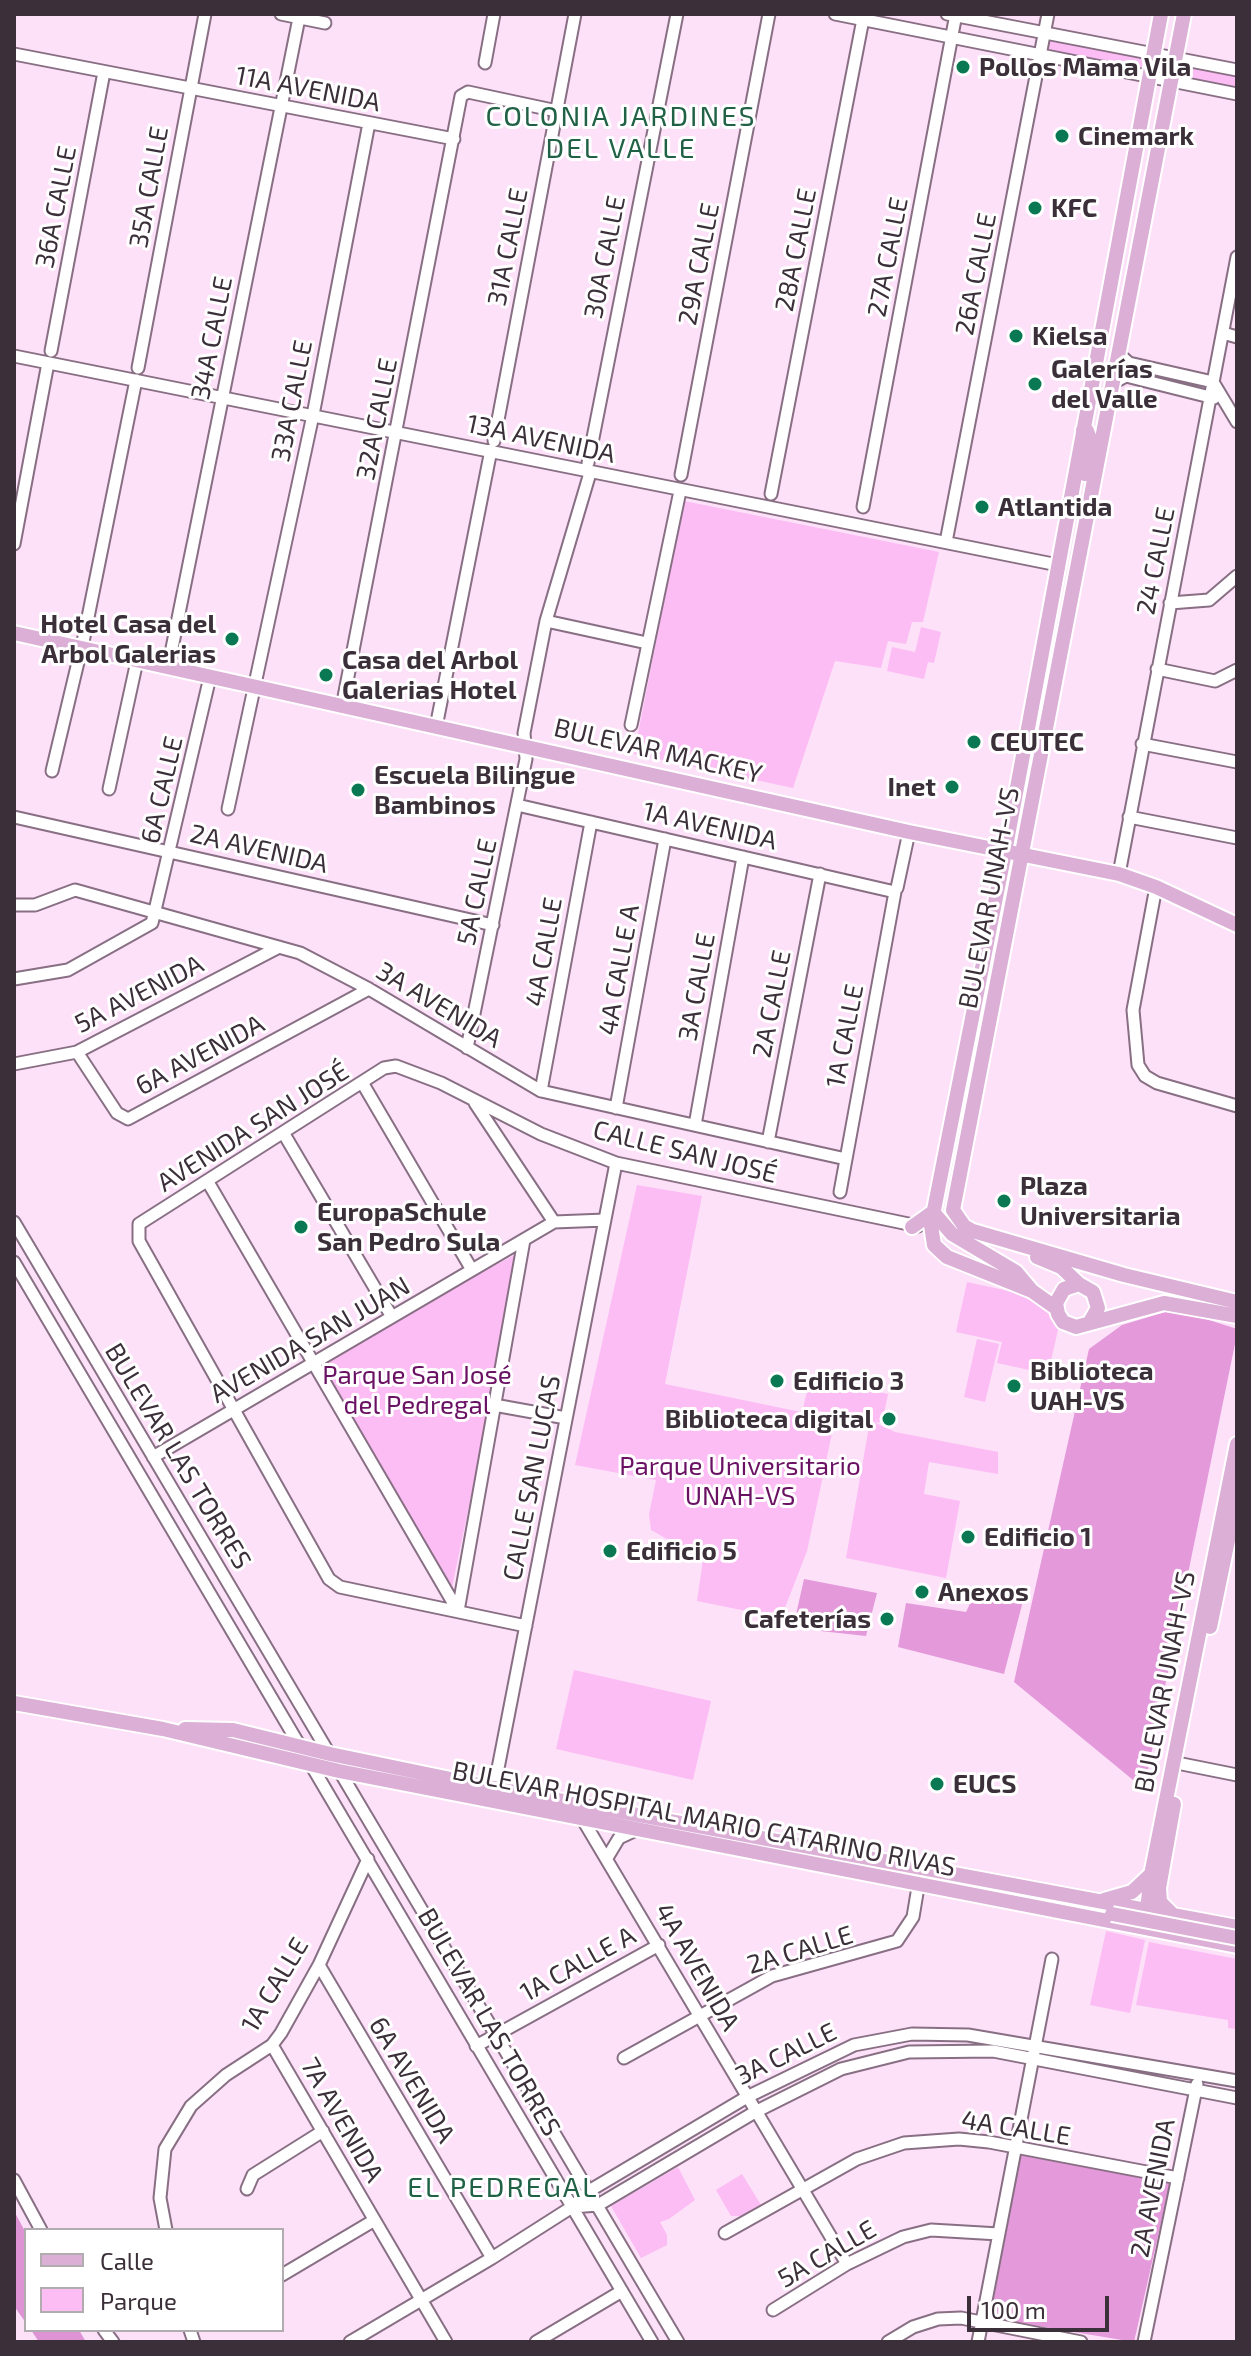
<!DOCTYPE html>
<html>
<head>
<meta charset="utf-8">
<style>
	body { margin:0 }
	#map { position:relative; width:1251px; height:2356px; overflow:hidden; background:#fde1f9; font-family:"Exo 2",sans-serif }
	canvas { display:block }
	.frame { position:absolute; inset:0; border:16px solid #3b3039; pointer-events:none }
	.legend { position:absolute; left:24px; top:2228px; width:260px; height:104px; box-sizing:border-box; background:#fff; border:2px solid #b1acb0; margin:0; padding:10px 14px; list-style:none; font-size:24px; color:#3b3039 }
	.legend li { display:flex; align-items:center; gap:16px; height:40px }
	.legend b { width:40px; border:2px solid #b1acb0 }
	.scale { position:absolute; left:967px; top:2296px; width:142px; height:36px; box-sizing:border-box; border:4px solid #3b3039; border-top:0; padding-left:10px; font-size:24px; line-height:28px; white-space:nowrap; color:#3b3039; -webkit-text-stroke:6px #fff; paint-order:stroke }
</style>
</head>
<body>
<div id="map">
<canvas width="1251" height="2356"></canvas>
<div class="frame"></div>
<ul class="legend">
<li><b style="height:10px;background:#dcafd7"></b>Calle</li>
<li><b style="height:22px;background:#fcbcf4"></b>Parque</li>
</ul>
<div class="scale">100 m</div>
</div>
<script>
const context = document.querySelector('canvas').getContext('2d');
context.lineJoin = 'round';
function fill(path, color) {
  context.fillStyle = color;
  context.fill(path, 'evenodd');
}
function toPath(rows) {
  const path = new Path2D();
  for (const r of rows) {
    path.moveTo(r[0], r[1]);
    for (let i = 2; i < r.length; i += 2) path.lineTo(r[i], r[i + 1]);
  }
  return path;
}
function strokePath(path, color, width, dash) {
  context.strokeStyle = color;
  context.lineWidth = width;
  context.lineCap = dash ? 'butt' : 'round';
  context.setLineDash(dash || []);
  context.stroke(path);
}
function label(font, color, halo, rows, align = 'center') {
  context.font = font + ' "Exo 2",sans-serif';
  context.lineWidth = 6;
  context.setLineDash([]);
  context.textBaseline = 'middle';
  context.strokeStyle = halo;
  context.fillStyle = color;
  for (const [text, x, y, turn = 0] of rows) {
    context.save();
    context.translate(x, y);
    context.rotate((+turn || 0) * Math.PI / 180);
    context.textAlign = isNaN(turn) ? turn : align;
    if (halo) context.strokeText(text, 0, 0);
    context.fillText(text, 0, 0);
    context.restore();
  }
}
const green = toPath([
	[1045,33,1153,53,1149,75,1040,54],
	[1188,63,1237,74,1237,90,1184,78],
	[684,501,939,552,923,622,912,622,906,644,888,641,881,668,835,661,793,788,634,754],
	[921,627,941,632,934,663,928,662,924,679,887,671,892,647,915,652],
	[637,1185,702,1196,665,1384,835,1419,807,1551,781,1618,697,1601,704,1553,676,1544,651,1530,649,1514,656,1480,575,1465],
	[522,1251,450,1597,315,1362],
	[967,1282,1064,1303,1048,1374,997,1363,1002,1342,956,1332],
	[977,1339,999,1344,985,1402,964,1397],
	[814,1379,888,1394,882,1423,874,1422,895,1432,998,1452,998,1474,929,1462,924,1494,960,1501,946,1578,846,1558,870,1421,803,1408,809,1383],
	[574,1670,711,1701,693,1780,556,1749],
	[1106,1931,1145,1940,1130,2013,1090,2005],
	[1149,1942,1237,1959,1237,2029,1228,2028,1228,2020,1136,2005],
	[678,2167,695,2200,669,2219,660,2222,667,2235,667,2245,641,2258,611,2206],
	[742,2174,761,2205,744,2216,731,2216,716,2190]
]);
const forest = toPath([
	[1175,1309,1237,1329,1237,1334,1144,1789,1014,1682,1089,1349,1122,1325],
	[804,1579,877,1593,866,1636,793,1628],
	[979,1585,1024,1597,1004,1674,898,1647,906,1603,966,1612],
	[1021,2155,1170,2183,1134,2342,990,2318]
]);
const water = toPath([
	[14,2211,26,2233,26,2323,14,2306],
	[31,2330,79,2330,86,2342,39,2342]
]);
const minor = toPath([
	[281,14,325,23],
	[835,14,1237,94],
	[947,14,1237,70],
	[14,54,454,139],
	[485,63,494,14],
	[1223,333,1237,337],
	[51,351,104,72],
	[1119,354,1129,363,1213,382,1237,422],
	[14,356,1058,565],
	[138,368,205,14],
	[1113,383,1126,376,1214,398],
	[494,441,575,14],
	[588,463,677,14],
	[681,475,769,14],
	[771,494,864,14],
	[863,507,956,14],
	[946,542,1048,14],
	[14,544,48,363],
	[1170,603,1209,600,1237,576],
	[546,621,647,643],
	[168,668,299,18],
	[1157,669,1215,681,1237,670],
	[342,707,461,96,468,92,557,111],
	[631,725,680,491],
	[436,727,491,450],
	[1142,744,1237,762],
	[52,771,84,637,136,380],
	[109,789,137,661],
	[517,805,895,892,840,1192],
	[228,809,313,415,369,123],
	[14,817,493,925],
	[1129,817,1237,838],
	[1119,874,1237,257],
	[1156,887,1133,1010,1138,1065,1145,1076,1157,1083,1237,1106],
	[897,888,909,832],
	[14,905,35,905,75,890,300,953,369,989,541,1091,846,1159],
	[14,979,68,970,152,923,210,677],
	[467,1048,526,759,524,733,546,621,590,473],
	[77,1052,117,1113,128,1119,369,989],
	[14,1064,77,1052,279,947],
	[363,1084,472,1270],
	[541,1091,591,822],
	[475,1103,554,1222],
	[616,1108,665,839],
	[695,1125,743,857],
	[284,1134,392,1317],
	[768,1142,820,874],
	[208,1182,458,1611],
	[14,1222,678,2342],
	[14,1262,652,2342],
	[494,1405,566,1418],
	[153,1457,554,1222,605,1220],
	[458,1611,524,1240],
	[526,1626,340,1587,329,1579,139,1241,139,1224,384,1068,396,1066,441,1083,541,1134,616,1163,918,1226],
	[1182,1764,1237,1775],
	[493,1794,616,1163],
	[583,1820,847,2264],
	[607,1858,619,1838,636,1830],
	[319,1965,492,2258],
	[272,2045,446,2342],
	[476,2046,659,1945],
	[624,2058,772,1976,897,1941,913,1917,918,1887],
	[14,2180,41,2230],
	[247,2189,253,2175,323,2131],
	[572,2207,598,2205,755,2112,841,2069,909,2052,993,2051,1237,2098],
	[166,2230,160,2198,165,2149,191,2106,226,2075,272,2045,281,2033,319,1965,368,1859],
	[725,2233,857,2159,904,2143,959,2139,989,2142,1178,2178],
	[282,2275,373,2221],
	[773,2310,847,2264,903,2237,931,2230,999,2234],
	[104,2330,113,2342],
	[190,2330,194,2342],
	[350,2342,492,2258,572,2207,589,2191,747,2097,854,2045,912,2034,968,2035,1237,2081],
	[536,2342,622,2291],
	[888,2342,913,2327,938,2319,961,2318,1081,2342],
	[978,2342,1052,1959],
	[1144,2342,1197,2084]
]);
const major = toPath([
	[1184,14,953,1210,964,1226,973,1231,1124,1275,1237,1302],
	[1083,430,1087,431,1091,442,1085,474],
	[14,633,909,832,1119,874,1156,887,1237,925],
	[933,1212,952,1234,1016,1272,1032,1291,1056,1308],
	[912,1227,933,1212],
	[1037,1257,1061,1267,1079,1284],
	[1032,1291,947,1257,934,1245,931,1225,1005,852,1161,14],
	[1090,1322,1098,1308,1093,1292,1079,1284,1064,1289,1056,1303,1058,1314,1063,1322,1076,1327,1164,1303,1237,1316],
	[1210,1627,1237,1497],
	[14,1703,163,1729,339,1771,1237,1946],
	[185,1729,233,1730,330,1754,494,1788,1237,1927],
	[1104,1900,1132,1892,1150,1875],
	[1174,1916,1160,1902,1159,1888,1174,1804],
	[1146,1918,1151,1875,1237,1444]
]);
const majorBridge = toPath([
	[1112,1914,1237,1938]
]);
const markers = [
	[963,67,8,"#0a7852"],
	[1062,136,8,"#0a7852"],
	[1035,208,8,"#0a7852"],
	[1016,336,8,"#0a7852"],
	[1035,384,8,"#0a7852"],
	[982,507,8,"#0a7852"],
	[232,639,8,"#0a7852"],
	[326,675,8,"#0a7852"],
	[974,742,8,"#0a7852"],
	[952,787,8,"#0a7852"],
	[358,790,8,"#0a7852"],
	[1004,1201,8,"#0a7852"],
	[301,1227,8,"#0a7852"],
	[777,1381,8,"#0a7852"],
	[1014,1386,8,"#0a7852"],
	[889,1419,8,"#0a7852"],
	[968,1537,8,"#0a7852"],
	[610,1551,8,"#0a7852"],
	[922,1592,8,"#0a7852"],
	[887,1619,8,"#0a7852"],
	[937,1784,8,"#0a7852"]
];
const poiNames = [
	["Pollos Mama Vila",979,67],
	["Cinemark",1078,136],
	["KFC",1051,208],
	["Kielsa",1032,336],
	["Galerías",1051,369],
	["del Valle",1051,399],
	["Atlantida",998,507],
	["Hotel Casa del",216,624,"right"],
	["Arbol Galerias",216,654,"right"],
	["Casa del Arbol",342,660],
	["Galerias Hotel",342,690],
	["CEUTEC",990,742],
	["Escuela Bilingue",374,775],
	["Bambinos",374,805],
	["Inet",936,787,"right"],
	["Plaza",1020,1186],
	["Universitaria",1020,1216],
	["EuropaSchule",317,1212],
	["San Pedro Sula",317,1242],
	["Biblioteca",1030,1371],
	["UAH-VS",1030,1401],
	["Edificio 3",793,1381],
	["Biblioteca digital",873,1419,"right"],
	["Edificio 1",984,1537],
	["Edificio 5",626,1551],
	["Anexos",938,1592],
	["Cafeterías",871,1619,"right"],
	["EUCS",953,1784]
];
const streetNames = [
	["11A AVENIDA",308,89,11],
	["35A CALLE",149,187,-80],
	["36A CALLE",56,207,-79],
	["31A CALLE",508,247,-79],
	["28A CALLE",796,250,-79],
	["30A CALLE",605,257,-79],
	["27A CALLE",888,257,-79],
	["29A CALLE",699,264,-79],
	["26A CALLE",976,274,-79],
	["34A CALLE",212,338,-79],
	["33A CALLE",292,401,-79],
	["32A CALLE",377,419,-79],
	["13A AVENIDA",541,439,12],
	["24 CALLE",1156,561,-79],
	["BULEVAR MACKEY",658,751,13],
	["6A CALLE",162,790,-77],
	["1A AVENIDA",710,826,13],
	["2A AVENIDA",259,849,13],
	["5A CALLE",477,892,-78],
	["BULEVAR UNAH-VS",989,898,-79],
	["4A CALLE",544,952,-80],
	["4A CALLE A",619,970,-80],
	["3A CALLE",697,987,-80],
	["5A AVENIDA",139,994,-27],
	["2A CALLE",772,1004,-79],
	["3A AVENIDA",439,1005,31],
	["1A CALLE",845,1036,-79],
	["6A AVENIDA",200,1055,-28],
	["AVENIDA SAN JOSÉ",253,1127,-32],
	["CALLE SAN JOSÉ",685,1152,14],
	["AVENIDA SAN JUAN",310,1340,-30],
	["BULEVAR LAS TORRES",178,1456,59],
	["CALLE SAN LUCAS",532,1478,-79],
	["BULEVAR UNAH-VS",1165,1682,-79],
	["BULEVAR HOSPITAL MARIO CATARINO RIVAS",704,1819,11],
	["2A CALLE",800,1950,-17],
	["1A CALLE A",578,1964,-29],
	["4A AVENIDA",697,1967,60],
	["1A CALLE",275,1985,-59],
	["BULEVAR LAS TORRES",489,2022,60],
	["3A CALLE",786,2054,-26],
	["6A AVENIDA",412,2080,59],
	["7A AVENIDA",342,2120,60],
	["4A CALLE",1016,2128,9],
	["2A AVENIDA",1153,2188,-79],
	["5A CALLE",827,2254,-30]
];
const parkNames = [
	["Parque San José",417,1375],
	["del Pedregal",417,1405],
	["Parque Universitario",740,1466],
	["UNAH-VS",740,1496]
];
const neighbourhoodNames = [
	["COLONIA JARDINES",621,117],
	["DEL VALLE",621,149],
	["EL PEDREGAL",503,2188]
];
fill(green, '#fcbcf4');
fill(forest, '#e399da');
fill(water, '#dd93d4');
strokePath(minor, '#886f84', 15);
strokePath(major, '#fff', 18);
strokePath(minor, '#fff', 11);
strokePath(major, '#dcafd7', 14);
strokePath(majorBridge, '#fff', 18, []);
strokePath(majorBridge, '#dcafd7', 14);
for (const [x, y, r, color] of markers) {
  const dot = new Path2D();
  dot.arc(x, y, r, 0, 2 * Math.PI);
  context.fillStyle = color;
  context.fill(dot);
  strokePath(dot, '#fff', 3);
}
label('bold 26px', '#3b3039', '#fff', poiNames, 'left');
label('26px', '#3b3039', '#fff', streetNames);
label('26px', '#6a1164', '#fff', parkNames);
context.letterSpacing = '2px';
label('28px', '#216247', '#fff', neighbourhoodNames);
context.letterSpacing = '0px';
</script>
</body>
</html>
